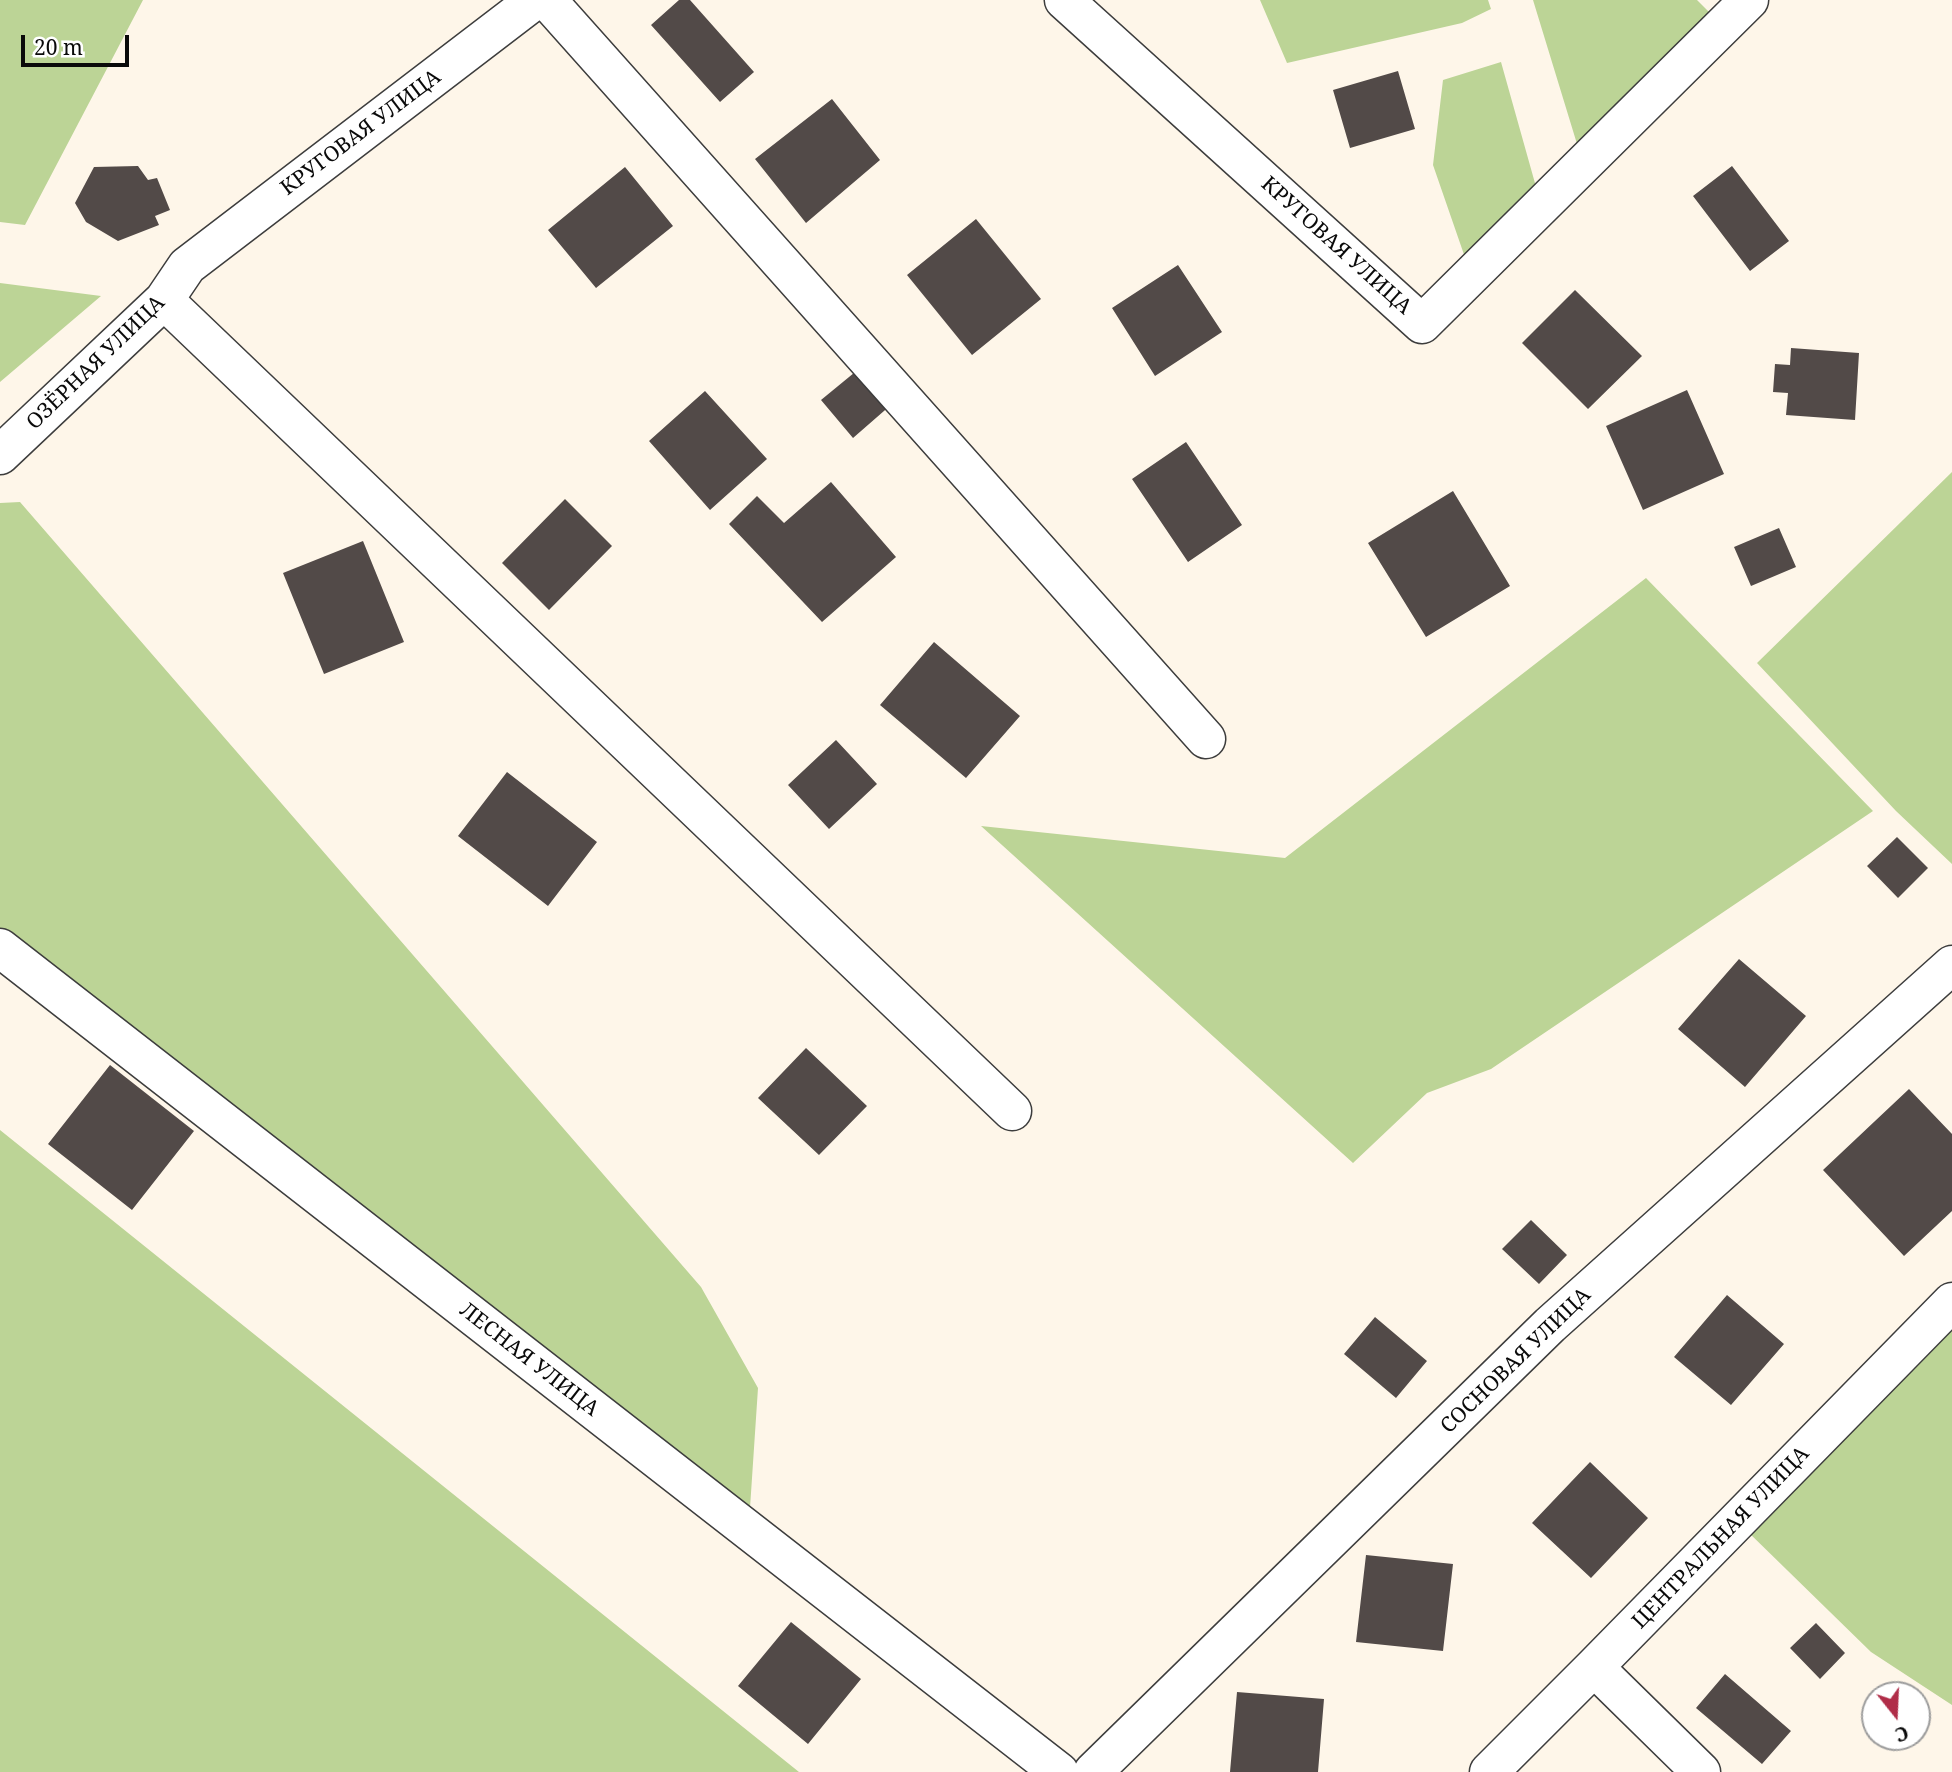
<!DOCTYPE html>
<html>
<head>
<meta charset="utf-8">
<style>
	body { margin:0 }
	#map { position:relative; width:1952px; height:1772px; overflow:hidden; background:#fef6e9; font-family:"Noto Serif",serif }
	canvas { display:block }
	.north { position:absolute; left:1861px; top:1681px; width:70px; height:70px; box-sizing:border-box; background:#fff; border:2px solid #9d9d9d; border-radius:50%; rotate:162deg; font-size:19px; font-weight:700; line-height:28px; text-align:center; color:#0a0a0a }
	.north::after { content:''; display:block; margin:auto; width:24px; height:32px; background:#b02d48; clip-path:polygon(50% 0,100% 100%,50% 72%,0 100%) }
	.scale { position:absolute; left:21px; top:35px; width:108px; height:32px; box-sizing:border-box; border:4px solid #0a0a0a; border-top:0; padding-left:9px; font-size:21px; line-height:24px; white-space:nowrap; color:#0a0a0a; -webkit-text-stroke:5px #fff; paint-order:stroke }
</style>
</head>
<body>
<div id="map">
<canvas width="1952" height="1772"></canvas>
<div class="north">С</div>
<div class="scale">20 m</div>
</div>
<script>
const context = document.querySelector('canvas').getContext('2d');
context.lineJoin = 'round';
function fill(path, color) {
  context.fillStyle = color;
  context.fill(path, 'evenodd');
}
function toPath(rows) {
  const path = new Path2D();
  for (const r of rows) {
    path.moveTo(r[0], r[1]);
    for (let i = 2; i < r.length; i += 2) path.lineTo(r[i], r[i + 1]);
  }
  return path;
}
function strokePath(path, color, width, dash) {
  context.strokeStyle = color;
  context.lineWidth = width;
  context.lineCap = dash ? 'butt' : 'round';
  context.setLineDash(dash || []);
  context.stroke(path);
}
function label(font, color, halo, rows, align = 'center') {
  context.font = font + ' "Noto Serif",serif';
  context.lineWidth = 7;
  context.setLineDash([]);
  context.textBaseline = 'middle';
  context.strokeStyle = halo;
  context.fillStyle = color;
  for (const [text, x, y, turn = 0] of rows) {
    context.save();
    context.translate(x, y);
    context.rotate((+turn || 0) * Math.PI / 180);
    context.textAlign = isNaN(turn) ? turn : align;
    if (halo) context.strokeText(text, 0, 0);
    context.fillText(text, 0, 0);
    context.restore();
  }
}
const forest = toPath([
	[0,0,143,0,25,225,0,222],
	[1260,0,1488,0,1491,9,1462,23,1287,63],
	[1533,0,1697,0,1715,18,1581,157],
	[1501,62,1540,201,1469,269,1433,165,1443,80],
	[0,283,101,296,0,382],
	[1952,472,1952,864,1896,811,1757,663],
	[20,502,701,1287,758,1388,750,1508,0,972,0,503],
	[1646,578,1873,811,1491,1069,1427,1093,1353,1163,981,826,1285,858],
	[0,1130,799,1772,0,1772],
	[1952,1329,1952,1705,1871,1652,1745,1529]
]);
const building = toPath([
	[679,0,690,0,754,72,720,102,651,25],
	[1398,71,1415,129,1350,148,1333,90],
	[832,99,880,160,806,223,755,159],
	[138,166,148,180,157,178,170,210,155,216,159,225,118,241,86,222,75,203,94,167],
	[1732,166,1789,241,1750,271,1693,196],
	[625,167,673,226,596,288,548,230],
	[976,219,1041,299,972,355,907,275],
	[1178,265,1222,332,1155,376,1112,308],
	[1575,290,1642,356,1588,409,1522,343],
	[1791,348,1859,353,1855,420,1786,415,1788,393,1773,392,1775,364,1790,365],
	[860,368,892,404,853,438,821,400],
	[1687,390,1724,474,1643,510,1606,426],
	[705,391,767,459,710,510,649,441],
	[1186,442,1242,525,1188,562,1132,479],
	[831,482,896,557,822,622,729,524,757,496,784,523],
	[1453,491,1510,586,1426,637,1368,543],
	[565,499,612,546,549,610,502,563],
	[1779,528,1796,567,1751,586,1734,547],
	[363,541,404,642,324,674,283,573],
	[934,642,1020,716,966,778,880,705],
	[836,740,877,784,829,829,788,785],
	[507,772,597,842,548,906,458,836],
	[1897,837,1928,868,1898,898,1867,866],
	[1739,959,1806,1016,1745,1087,1678,1029],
	[806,1048,867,1106,819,1155,758,1098],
	[110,1065,194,1131,132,1210,48,1144],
	[1909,1089,1952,1134,1952,1211,1904,1256,1823,1170],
	[1531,1220,1567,1255,1539,1284,1502,1249],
	[1727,1295,1784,1344,1731,1405,1674,1357],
	[1375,1317,1427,1361,1396,1398,1344,1354],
	[1590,1462,1648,1518,1591,1578,1532,1523],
	[1366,1555,1453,1564,1443,1651,1356,1642],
	[791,1622,861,1679,808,1744,738,1686],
	[1816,1623,1845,1653,1820,1679,1790,1648],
	[1725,1674,1791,1731,1762,1764,1696,1708],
	[1237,1692,1324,1699,1318,1772,1230,1772]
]);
const minor = toPath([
	[547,0,1206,739],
	[1064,0,1422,324,1749,0],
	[164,300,1012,1111],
	[0,455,164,300,187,266,535,0],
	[0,948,1059,1772],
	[1594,1667,1701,1772],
	[1093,1772,1550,1325,1952,965],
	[1489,1772,1594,1667,1952,1302]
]);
const streetNames = [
	["КРУГОВАЯ УЛИЦА",361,133,-37],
	["КРУГОВАЯ УЛИЦА",1336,246,42],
	["ОЗЁРНАЯ УЛИЦА",96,363,-44],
	["ЛЕСНАЯ УЛИЦА",529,1360,38],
	["СОСНОВАЯ УЛИЦА",1516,1361,-44],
	["ЦЕНТРАЛЬНАЯ УЛИЦА",1721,1538,-46]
];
fill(forest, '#bcd496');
fill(building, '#524a48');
strokePath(minor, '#3d3d3d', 41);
strokePath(minor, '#fff', 38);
label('21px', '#0a0a0a', '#fff', streetNames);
</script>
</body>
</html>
